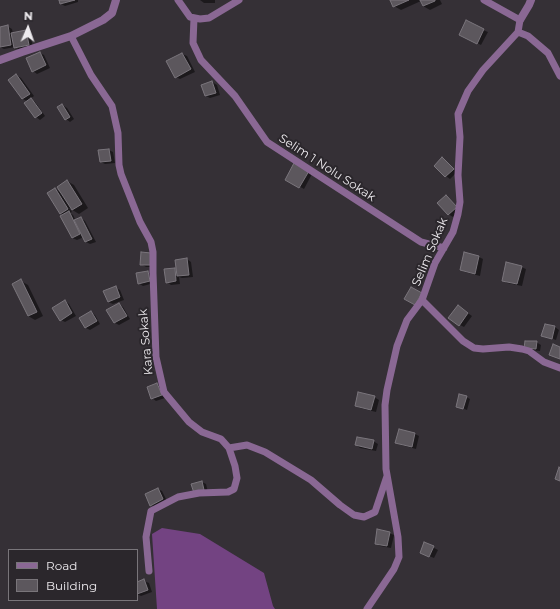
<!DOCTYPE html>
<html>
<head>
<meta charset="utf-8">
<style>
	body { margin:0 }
	#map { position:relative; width:560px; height:609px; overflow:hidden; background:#353036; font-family:Montserrat,sans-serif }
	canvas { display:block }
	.legend { position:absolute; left:8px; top:549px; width:130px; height:52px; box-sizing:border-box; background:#2b272c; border:1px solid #79757a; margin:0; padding:5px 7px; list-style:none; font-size:12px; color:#edeaee }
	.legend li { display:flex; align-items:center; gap:8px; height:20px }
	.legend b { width:20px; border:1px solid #79757a }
	.north { position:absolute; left:8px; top:8px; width:40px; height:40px; -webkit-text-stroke:3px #2b272c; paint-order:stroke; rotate:2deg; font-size:11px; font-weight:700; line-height:16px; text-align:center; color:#edeaee }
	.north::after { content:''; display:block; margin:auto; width:14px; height:18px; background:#edeaee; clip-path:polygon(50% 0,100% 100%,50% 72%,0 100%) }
</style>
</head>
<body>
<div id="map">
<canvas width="560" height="609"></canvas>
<ul class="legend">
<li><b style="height:5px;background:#8a6894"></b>Road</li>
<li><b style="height:11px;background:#5c575d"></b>Building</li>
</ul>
<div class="north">N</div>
</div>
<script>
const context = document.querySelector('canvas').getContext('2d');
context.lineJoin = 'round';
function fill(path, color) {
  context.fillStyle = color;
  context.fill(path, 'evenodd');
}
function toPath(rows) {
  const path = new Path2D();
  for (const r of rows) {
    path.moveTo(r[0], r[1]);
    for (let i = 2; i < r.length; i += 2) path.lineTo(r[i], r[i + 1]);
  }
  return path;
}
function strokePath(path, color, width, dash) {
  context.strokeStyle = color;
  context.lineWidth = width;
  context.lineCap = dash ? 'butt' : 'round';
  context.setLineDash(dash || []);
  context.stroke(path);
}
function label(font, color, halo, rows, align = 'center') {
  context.font = font + ' Montserrat,sans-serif';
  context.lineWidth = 4;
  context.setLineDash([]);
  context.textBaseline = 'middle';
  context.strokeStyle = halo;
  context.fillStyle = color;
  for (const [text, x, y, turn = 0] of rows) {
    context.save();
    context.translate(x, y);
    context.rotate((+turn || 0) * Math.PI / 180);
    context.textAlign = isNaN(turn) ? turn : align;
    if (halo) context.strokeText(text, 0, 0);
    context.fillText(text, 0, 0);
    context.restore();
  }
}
const forest = toPath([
	[162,528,200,534,264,573,273,606,275,609,157,609,152,534]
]);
const shadow = toPath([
	[60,0,78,0,78,2,65,6,61,4],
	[200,0,215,0,215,3,204,3],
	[391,0,440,0,442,4,430,10,423,6,421,1,401,10,394,6],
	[7,26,12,29,13,34,26,31,30,34,33,47,20,50,15,47,4,49,0,47,0,28],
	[483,30,488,32,481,45,465,37],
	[40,53,44,55,50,68,37,74,33,71],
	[182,54,187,56,195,72,180,79,176,77],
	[16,75,21,78,34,96,30,99,35,102,45,116,40,120,36,117,28,102,23,99],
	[212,82,217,85,220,95,210,98,206,96],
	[62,105,67,108,74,119,70,122,66,119],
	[109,150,113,152,115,163,105,164,101,162],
	[443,159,457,172,450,179,446,176],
	[295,164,312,174,304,189,286,179],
	[67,181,74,185,88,208,79,214,69,208,72,212,70,213,73,215,76,221,81,218,85,221,96,242,90,244,86,242,84,237,77,240,72,238,64,215,61,214,55,189,62,193],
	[446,196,450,199,460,210,453,217,448,214],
	[142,253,155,267,146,267,141,264],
	[465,253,479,257,483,259,480,276,465,272,461,270],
	[187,259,191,262,193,277,182,278,179,277,180,284,171,285,167,282,174,269,177,270],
	[521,267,526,269,522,286,507,283,503,280],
	[148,272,152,275,154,283,143,286,138,283],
	[21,281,28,285,43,316,35,320,28,316],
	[116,288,120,290,124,300,113,304,108,302],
	[65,301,69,304,76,316,65,322,61,320],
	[119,304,123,307,130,319,119,325,115,323,108,311],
	[462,309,472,316,464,327,460,325],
	[91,312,95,315,100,324,90,330,86,328],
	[555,327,559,330,556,340,543,335],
	[536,342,541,345,540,351,530,350],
	[157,384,162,387,165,398,156,401,152,398],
	[374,397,379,400,376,412,360,408,356,406],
	[466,397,470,399,467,410,457,406],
	[400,430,415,434,419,436,416,449,401,445,396,442],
	[373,441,378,444,376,451,360,448,356,445],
	[202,482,206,484,208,492,192,485],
	[158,489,162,491,167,501,156,507,151,505],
	[389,533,394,535,391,548,380,546,376,544],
	[425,543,438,550,434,558,424,554],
	[144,581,149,583,152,592,141,596,137,594,137,583]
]);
const building = toPath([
	[59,0,75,0,60,4,59,0],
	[390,0,409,0,393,7,390,0],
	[420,0,435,0,435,1,423,6,420,0],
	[466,20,484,29,477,44,459,35,466,20],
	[8,25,11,45,0,47,0,27,8,25],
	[26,30,29,45,14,48,11,33,26,30],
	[40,52,46,65,32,72,26,58,40,52],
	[182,53,191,69,175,78,166,61,182,53],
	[16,74,30,94,22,99,8,80,16,74],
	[212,81,216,93,205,96,201,85,212,81],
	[31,98,42,113,35,118,24,103,31,98],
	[62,104,70,117,65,120,57,107,62,104],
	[109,149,111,161,100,162,98,150,109,149],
	[442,157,454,169,445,177,434,166,442,157],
	[294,163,309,171,299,188,285,180,294,163],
	[67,180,82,204,72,210,57,187,67,180],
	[55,188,68,209,60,214,47,193,55,188],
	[446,195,457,207,448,215,437,203,446,195],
	[69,211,80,234,72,238,60,216,69,211],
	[81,217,92,239,85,242,74,220,81,217],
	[141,252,151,253,151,265,140,265,141,252],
	[464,252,479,256,475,274,460,270,464,252],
	[187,258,189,275,177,276,175,260,187,258],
	[506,262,522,266,517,284,502,281,506,262],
	[175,268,176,281,166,283,164,269,175,268],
	[148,271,150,281,138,284,136,273,148,271],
	[21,279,37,312,28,316,12,284,21,279],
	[116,286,120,297,108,302,103,291,116,286],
	[411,287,422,293,415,305,404,299,411,287],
	[65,300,72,313,60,321,52,308,65,300],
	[119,303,127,316,114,323,106,310,119,303],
	[458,305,468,313,459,326,448,318,458,305],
	[91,311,97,321,85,328,79,318,91,311],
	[545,324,555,326,552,339,541,336,545,324],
	[525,341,537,341,536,349,524,348,525,341],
	[553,344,560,347,560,359,549,355,553,344],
	[157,383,162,395,151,399,147,387,157,383],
	[358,392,375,396,371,410,355,406,358,392],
	[459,394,467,396,463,409,456,407,459,394],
	[399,429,415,433,412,447,395,443,399,429],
	[357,437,374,440,372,449,355,445,357,437],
	[559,467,560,468,560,481,555,479,559,467],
	[202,481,204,490,194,493,191,484,202,481],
	[158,488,163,499,150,506,145,494,158,488],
	[377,529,390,532,387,546,375,544,377,529],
	[424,542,434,546,429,557,420,553,424,542],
	[144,579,148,590,137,594,137,582,144,579]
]);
const minor = toPath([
	[178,0,190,17,200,19,209,18,239,0],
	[194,18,193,43,201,60,235,96,267,142,421,242,444,248],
	[518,32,528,36,548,53,560,76],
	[71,36,91,75,112,106,118,133,119,165,121,174,140,222,151,242,153,252,153,273,156,357,164,392,189,422,202,432,221,439,229,448,247,445,265,452,311,480,340,505,354,515,364,517,375,512,387,476],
	[422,300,463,341,474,348,483,349,509,347,522,349,529,351,544,362,560,368],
	[149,571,146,537,151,511,178,497,199,493,228,492,234,489,237,478,235,466,229,448],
	[367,609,394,569,399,557,398,537,386,469,385,405,387,390,397,346,407,320,422,300,435,263,453,232,458,214,460,202,458,175,460,137,458,114,468,91,483,70,518,32,520,20,484,0]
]);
const tertiary = toPath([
	[520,20,529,5,531,0],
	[0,60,22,52,71,36,103,20,112,13,116,0]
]);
const streetNames = [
	["Selim 1 Nolu Sokak",327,168,33],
	["Selim Sokak",430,252,-67],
	["Kara Sokak",146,342,-95]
];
fill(forest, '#734382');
fill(shadow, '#0007');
fill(building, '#5c575d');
strokePath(building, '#7a757c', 1);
strokePath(minor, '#8a6894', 7);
strokePath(tertiary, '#8a6894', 8);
label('12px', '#edeaee', '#2b272c', streetNames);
</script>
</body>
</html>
